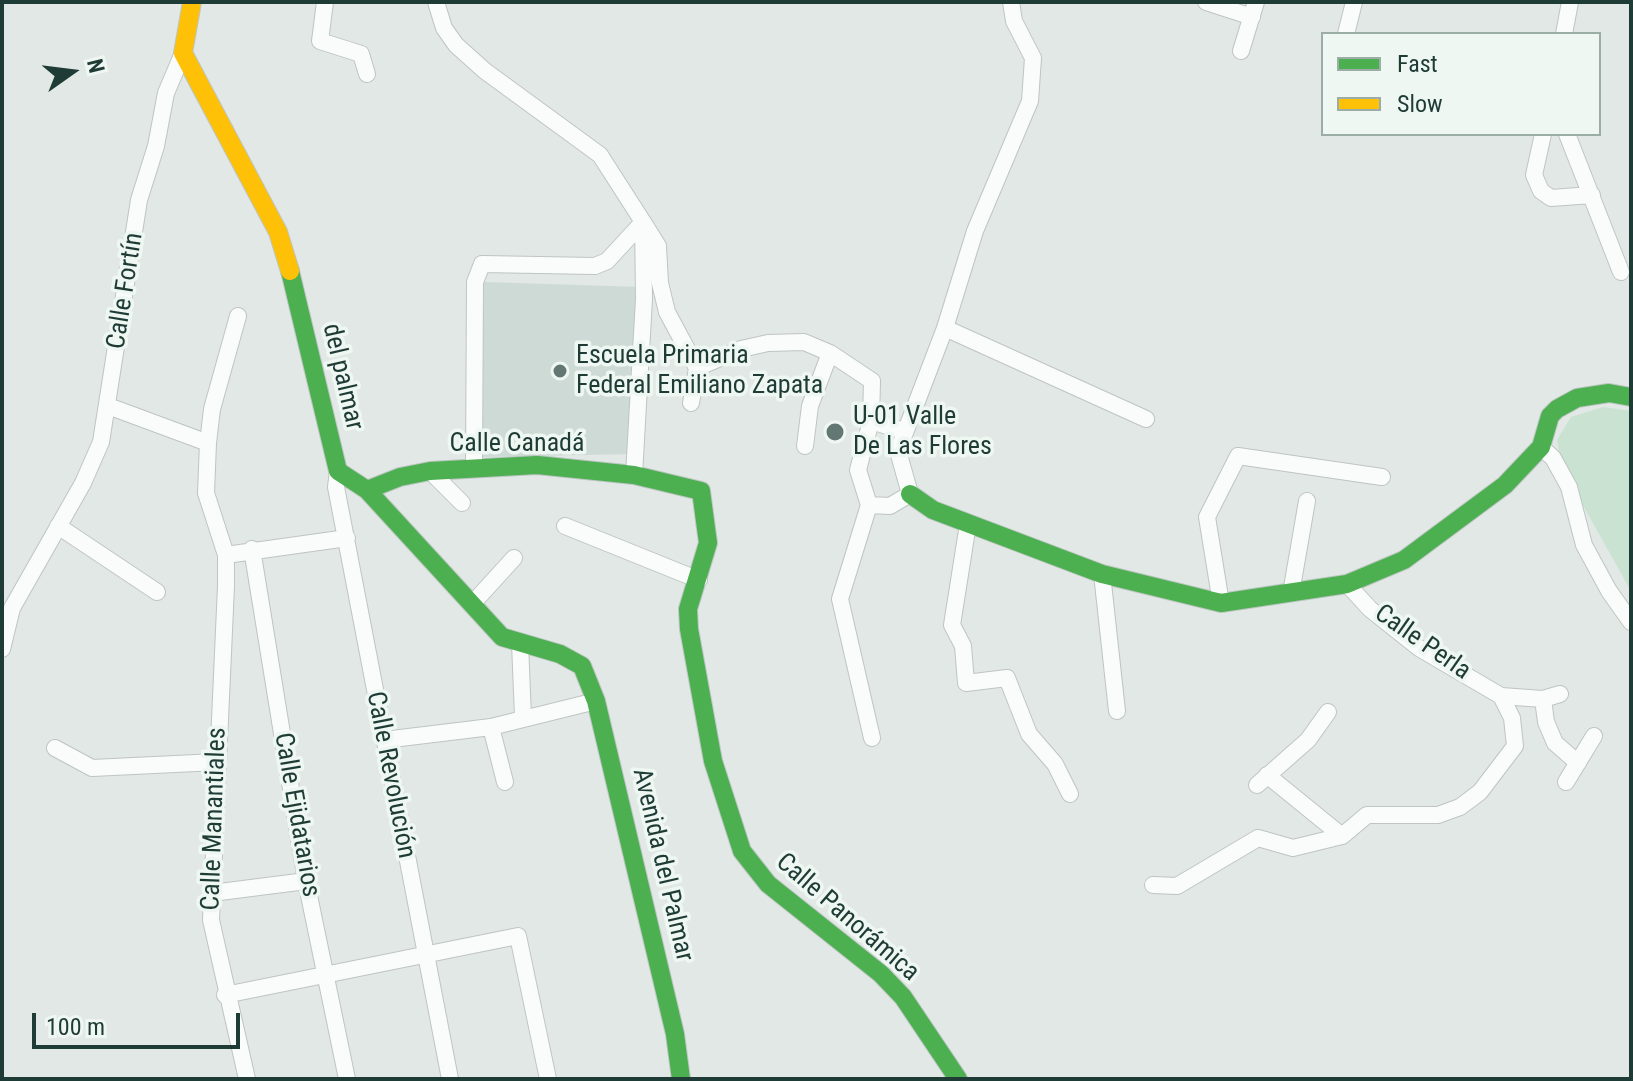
<!DOCTYPE html>
<html>
<head>
<meta charset="utf-8">
<style>
	body { margin:0 }
	#map { position:relative; width:1633px; height:1081px; overflow:hidden; background:#e1e8e5; font-family:"Roboto Condensed",sans-serif }
	canvas { display:block }
	.frame { position:absolute; inset:0; border:4px solid #1f3b35; pointer-events:none }
	.legend { position:absolute; left:1321px; top:32px; width:280px; height:104px; box-sizing:border-box; background:#eff7f3; border:2px solid #9caca7; margin:0; padding:10px 14px; list-style:none; font-size:24px; color:#1f3b35 }
	.legend li { display:flex; align-items:center; gap:16px; height:40px }
	.legend b { width:40px; border:2px solid #9caca7 }
	.north { position:absolute; left:32px; top:32px; width:80px; height:80px; -webkit-text-stroke:6px #eff7f3; paint-order:stroke; rotate:76deg; font-size:22px; font-weight:700; line-height:32px; text-align:center; color:#1f3b35 }
	.north::after { content:''; display:block; margin:auto; width:28px; height:36px; background:#1f3b35; clip-path:polygon(50% 0,100% 100%,50% 72%,0 100%) }
	.scale { position:absolute; left:32px; top:1013px; width:208px; height:36px; box-sizing:border-box; border:4px solid #1f3b35; border-top:0; padding-left:10px; font-size:24px; line-height:28px; white-space:nowrap; color:#1f3b35; -webkit-text-stroke:6px #eff7f3; paint-order:stroke }
</style>
</head>
<body>
<div id="map">
<canvas width="1633" height="1081"></canvas>
<div class="frame"></div>
<ul class="legend">
<li><b style="height:10px;background:#4caf50"></b>Fast</li>
<li><b style="height:10px;background:#ffc107"></b>Slow</li>
</ul>
<div class="north">N</div>
<div class="scale">100 m</div>
</div>
<script>
const context = document.querySelector('canvas').getContext('2d');
context.lineJoin = 'round';
function fill(path, color) {
  context.fillStyle = color;
  context.fill(path, 'evenodd');
}
function toPath(rows) {
  const path = new Path2D();
  for (const r of rows) {
    path.moveTo(r[0], r[1]);
    for (let i = 2; i < r.length; i += 2) path.lineTo(r[i], r[i + 1]);
  }
  return path;
}
function strokePath(path, color, width, dash) {
  context.strokeStyle = color;
  context.lineWidth = width;
  context.lineCap = dash ? 'butt' : 'round';
  context.setLineDash(dash || []);
  context.stroke(path);
}
function label(font, color, halo, rows, align = 'center') {
  context.font = font + ' "Roboto Condensed",sans-serif';
  context.lineWidth = 7;
  context.setLineDash([]);
  context.textBaseline = 'middle';
  context.strokeStyle = halo;
  context.fillStyle = color;
  for (const [text, x, y, turn = 0] of rows) {
    context.save();
    context.translate(x, y);
    context.rotate((+turn || 0) * Math.PI / 180);
    context.textAlign = isNaN(turn) ? turn : align;
    if (halo) context.strokeText(text, 0, 0);
    context.fillText(text, 0, 0);
    context.restore();
  }
}
const built = toPath([
	[484,282,641,287,633,454,480,457]
]);
const green = toPath([
	[1603,407,1631,411,1631,591,1562,468,1557,440,1571,417]
]);
const street = toPath([
	[325,2,320,41,361,54,367,74],
	[436,2,444,28,456,45,485,71,600,155,643,222,644,299,634,475],
	[1206,2,1252,17],
	[1346,34,1354,2],
	[1564,34,1570,2],
	[1241,51,1256,2],
	[1543,134,1534,175,1541,191,1551,198,1592,195],
	[1567,134,1621,272],
	[238,316,212,409,208,443,206,493,226,555,226,586,211,920,247,1079],
	[945,328,1146,419],
	[697,368,741,349,768,343,804,342,830,353,872,381,871,421,858,470,869,505,890,506,910,494,898,451,945,328,975,231,1030,101,1033,58,1014,21,1011,2],
	[108,406,208,443],
	[871,421,904,431],
	[805,446,810,406,830,353],
	[1541,447,1553,458,1569,487,1584,545,1609,591,1631,622],
	[474,467,475,282,482,264,595,266,607,261,643,222,658,246,660,283,667,312,697,368,691,403],
	[338,471,336,487,450,1079],
	[430,471,462,503],
	[869,505,840,599,872,738],
	[968,524,952,625,963,646,966,683,1007,678,1029,734,1055,764,1070,794],
	[58,526,157,592],
	[565,526,699,580],
	[252,549,306,881,347,1079],
	[226,555,347,538],
	[1102,574,1117,711],
	[1347,584,1370,609,1419,648,1501,696,1543,699,1560,694],
	[1291,593,1307,501],
	[473,603,514,558],
	[1221,603,1207,517,1238,456,1382,477],
	[520,643,523,717],
	[2,649,12,608,83,483,101,442,139,200,156,146,166,93,183,53],
	[1543,699,1546,722,1555,743,1578,763],
	[491,727,505,782],
	[384,740,491,727,596,701],
	[55,748,92,768,217,762],
	[1267,775,1342,836],
	[1566,782,1594,736],
	[1257,785,1308,740,1328,712],
	[1153,885,1177,886,1258,838,1293,848,1342,836,1367,815,1438,815,1460,807,1480,792,1515,746,1512,718,1501,696],
	[212,893,306,881],
	[225,995,518,936,548,1079]
]);
const fast = toPath([
	[290,271,338,471,367,490,502,637,560,654,582,666,596,701,675,1034,681,1079],
	[367,490,400,477,430,471,537,465,634,475,701,491,708,543,688,609,689,629,713,761,742,851,768,884,881,974,903,997,958,1079],
	[910,494,933,510,1102,574,1221,603,1347,584,1404,560,1505,485,1541,447,1550,416,1557,409,1577,398,1609,393,1631,397]
]);
const slow = toPath([
	[192,2,183,53,278,232,290,271]
]);
const markers = [
	[560,371,8,"#637873"],
	[835,432,10,"#637873"]
];
const streetNames = [
	["Calle Fortín",126,291,-81],
	["del palmar",342,377,77],
	["Calle Canadá",517,444],
	["Calle Perla",1422,643,35],
	["Calle Revolución",390,775,79],
	["Calle Ejidatarios",296,815,80],
	["Calle Manantiales",215,819,-88],
	["Avenida del Palmar",662,865,77],
	["Calle Panorámica",847,918,41]
];
const poiNames = [
	["Escuela Primaria",576,356],
	["Federal Emiliano Zapata",576,386],
	["U-01 Valle",853,417],
	["De Las Flores",853,447]
];
fill(built, '#cedad5');
fill(green, '#c9e2d2');
strokePath(street, '#bec5c2', 18);
strokePath(fast, '#bdc6c3', 20);
strokePath(slow, '#bdc6c3', 20);
strokePath(street, '#fafcfb', 16);
strokePath(fast, '#4caf50', 18);
strokePath(slow, '#ffc107', 18);
for (const [x, y, r, color] of markers) {
  const dot = new Path2D();
  dot.arc(x, y, r, 0, 2 * Math.PI);
  context.fillStyle = color;
  context.fill(dot);
  strokePath(dot, '#eff7f3', 3);
}
label('26px', '#1f3b35', '#eff7f3', streetNames);
label('26px', '#1f3b35', '#eff7f3', poiNames, 'left');
</script>
</body>
</html>
